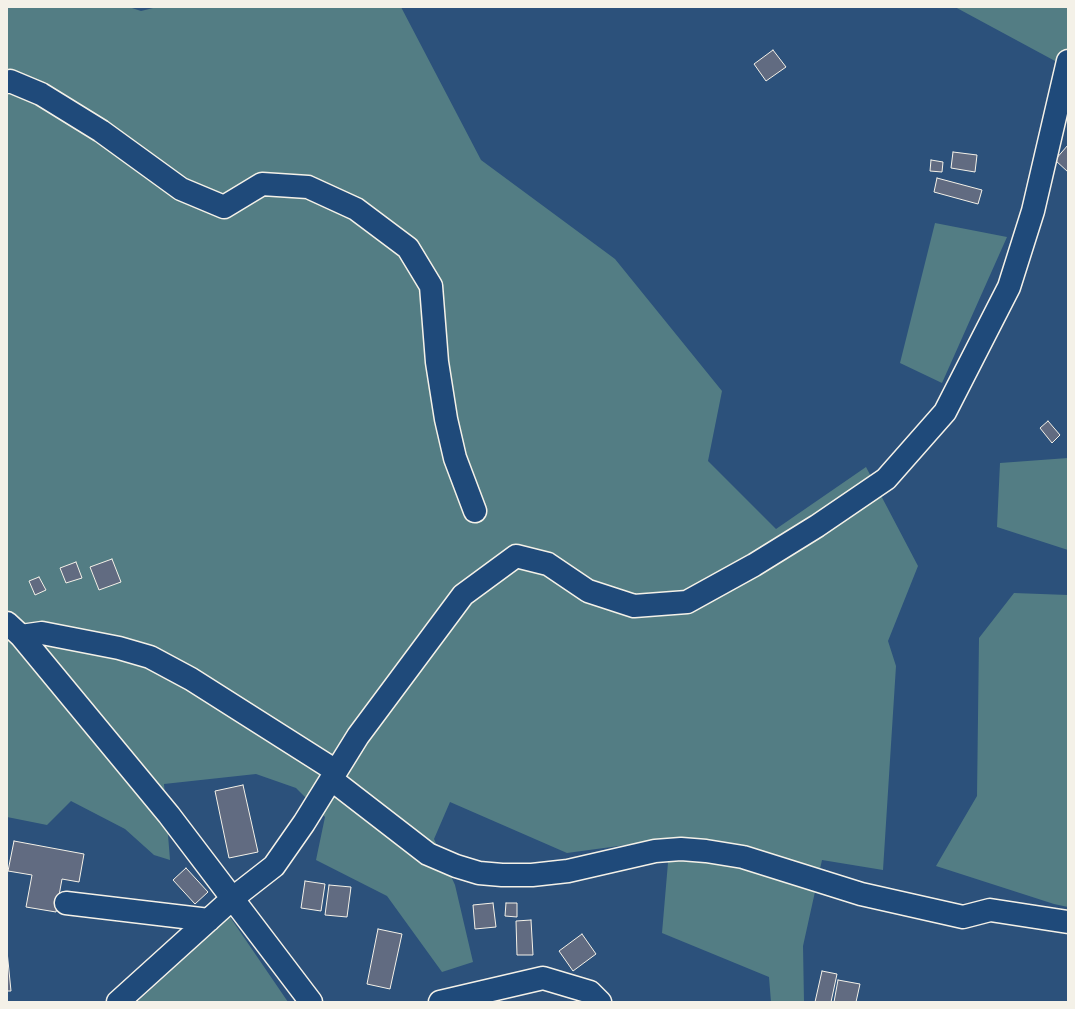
<!DOCTYPE html>
<html>
<head>
<meta charset="utf-8">
<style>
	body { margin:0 }
	#map { position:relative; width:1075px; height:1009px; overflow:hidden; background:#2c517b; font-family:"Shantell Sans",sans-serif }
	canvas { display:block }
	.frame { position:absolute; inset:0; border:8px solid #f4f1e8; pointer-events:none }
</style>
</head>
<body>
<div id="map">
<canvas width="1075" height="1009"></canvas>
<div class="frame"></div>
</div>
<script>
const context = document.querySelector('canvas').getContext('2d');
context.lineJoin = 'round';
function fill(path, color) {
  context.fillStyle = color;
  context.fill(path, 'evenodd');
}
function toPath(rows) {
  const path = new Path2D();
  for (const r of rows) {
    path.moveTo(r[0], r[1]);
    for (let i = 2; i < r.length; i += 2) path.lineTo(r[i], r[i + 1]);
  }
  return path;
}
function strokePath(path, color, width, dash) {
  context.strokeStyle = color;
  context.lineWidth = width;
  context.lineCap = dash ? 'butt' : 'round';
  context.setLineDash(dash || []);
  context.stroke(path);
}
const green = toPath([
	[7,7,129,7,141,11,157,7,401,7,481,160,615,259,722,391,708,461,776,529,866,467,918,566,888,641,896,666,883,870,822,860,803,946,804,1002,771,1002,769,977,662,933,670,839,567,853,450,802,434,839,455,885,473,962,442,972,387,896,316,860,325,817,296,788,256,774,164,784,170,860,154,855,125,829,71,801,47,825,7,817],
	[955,7,1068,7,1068,68],
	[935,223,1007,237,942,383,900,363],
	[1068,458,1068,550,997,527,1000,463],
	[1014,593,1068,595,1068,907,1054,904,936,866,977,796,979,638],
	[230,917,288,1002,137,1002]
]);
const building = toPath([
	[773,50,786,67,766,81,754,64,773,50],
	[1068,145,1068,172,1055,160,1068,145],
	[953,152,977,155,975,172,951,168,953,152],
	[931,160,943,162,942,172,930,171,931,160],
	[937,178,982,190,978,204,934,192,937,178],
	[1048,421,1060,435,1052,443,1040,428,1048,421],
	[112,559,121,582,99,590,90,567,112,559],
	[76,562,82,578,66,583,60,568,76,562],
	[39,577,46,590,35,595,29,581,39,577],
	[243,785,258,852,229,858,215,791,243,785],
	[14,841,84,854,79,882,62,879,56,912,26,907,32,875,8,871,14,841],
	[186,868,208,892,195,904,173,880,186,868],
	[305,881,325,884,321,911,301,908,305,881],
	[329,885,351,887,347,917,325,915,329,885],
	[493,903,496,927,475,929,473,905,493,903],
	[506,903,517,903,517,917,505,916,506,903],
	[531,920,533,955,517,955,516,921,531,920],
	[378,929,402,934,390,989,367,984,378,929],
	[582,934,596,954,573,971,559,951,582,934],
	[7,951,11,991,7,991,7,951],
	[822,971,837,974,831,1002,815,1002,822,971],
	[838,980,860,984,856,1002,834,1002,838,980]
]);
const minor = toPath([
	[7,82,10,81,41,94,101,131,181,189,224,207,262,184,308,187,356,209,408,248,431,286,437,362,446,419,455,458,475,511],
	[7,623,21,636,169,815,311,1002],
	[21,636,42,633,119,648,150,657,191,679,336,771],
	[331,779,428,854,456,866,479,873,502,875,532,875,568,871,655,851,681,849,706,851,743,857,861,894,963,917,990,910,1068,922],
	[66,903,209,920],
	[118,1002,233,898,274,866,304,823,358,736,463,595,516,556,548,564,588,591,634,606,687,602,754,565,817,526,886,479,945,412,1009,287,1033,211,1068,61],
	[440,1002,543,978,590,992,600,1002]
]);
fill(green, '#537d84');
fill(building, '#616b81');
strokePath(building, '#f4f1e8', 1);
strokePath(minor, '#f4f1e8', 25);
strokePath(minor, '#1f4a7a', 22);
</script>
</body>
</html>
